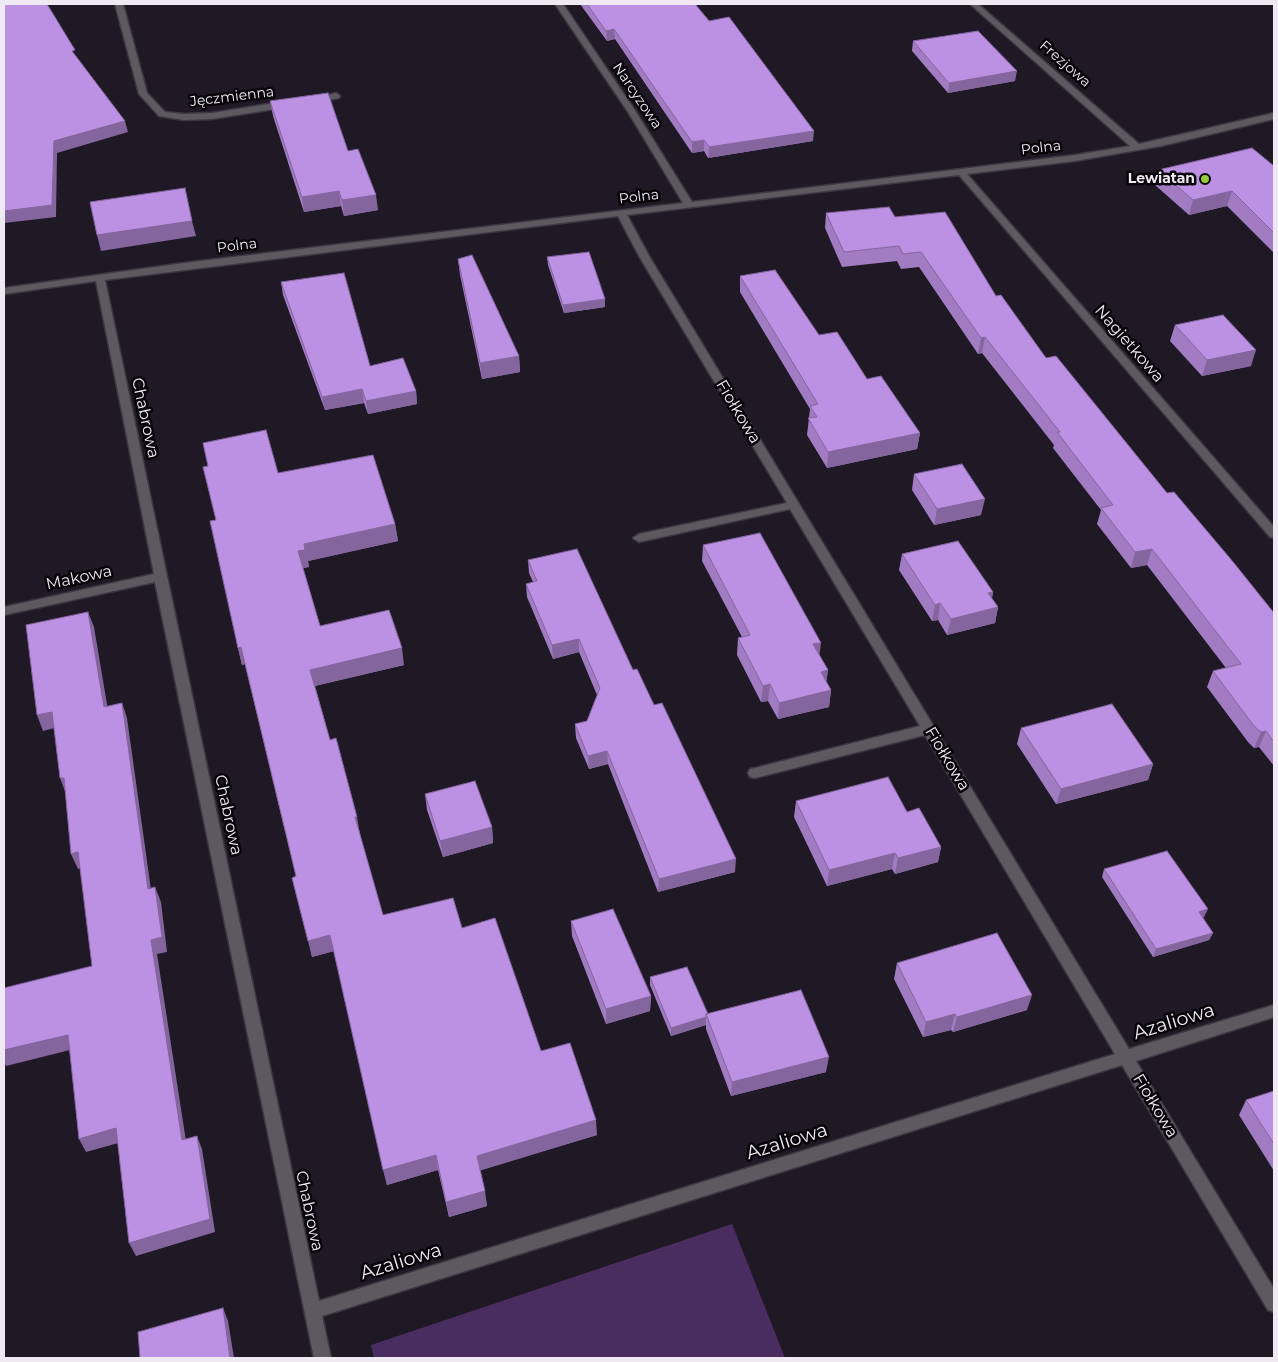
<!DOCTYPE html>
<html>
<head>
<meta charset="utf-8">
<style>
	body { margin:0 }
	#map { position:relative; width:1278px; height:1362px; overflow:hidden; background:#1f1825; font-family:Montserrat,sans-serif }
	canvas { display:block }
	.frame { position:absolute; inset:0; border:5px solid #eee9f3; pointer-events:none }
</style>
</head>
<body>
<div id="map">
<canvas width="1278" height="1362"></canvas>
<div class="frame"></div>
</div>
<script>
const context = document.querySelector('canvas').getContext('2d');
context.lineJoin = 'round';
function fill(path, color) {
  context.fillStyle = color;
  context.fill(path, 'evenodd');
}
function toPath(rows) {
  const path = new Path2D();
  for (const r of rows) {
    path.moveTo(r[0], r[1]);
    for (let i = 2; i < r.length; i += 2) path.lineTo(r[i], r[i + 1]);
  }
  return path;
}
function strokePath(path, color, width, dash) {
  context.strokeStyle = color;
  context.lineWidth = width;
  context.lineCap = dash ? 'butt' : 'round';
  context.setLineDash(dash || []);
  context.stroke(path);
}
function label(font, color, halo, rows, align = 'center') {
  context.font = font + ' Montserrat,sans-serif';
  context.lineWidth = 5;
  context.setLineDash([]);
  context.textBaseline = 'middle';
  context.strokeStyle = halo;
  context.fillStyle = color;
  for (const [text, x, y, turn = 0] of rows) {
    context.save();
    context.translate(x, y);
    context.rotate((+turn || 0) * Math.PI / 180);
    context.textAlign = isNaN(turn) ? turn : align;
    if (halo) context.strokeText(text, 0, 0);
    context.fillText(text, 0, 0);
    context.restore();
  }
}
const green = toPath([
	[732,1224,785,1358,374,1358,371,1345]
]);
const minor = toPath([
	[115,4,123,4,147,93,165,112,184,114,212,113,287,101,291,104,287,107,212,119,184,120,159,116,139,94,115,4],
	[555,4,563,4,636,112,692,202,1075,155,1130,146,970,4,978,4,1139,144,1274,113,1274,119,1161,146,1075,161,967,174,1274,527,1274,538,1270,537,959,175,627,215,649,256,1129,1049,1274,1005,1274,1017,1136,1061,1274,1289,1274,1312,1268,1310,1122,1065,322,1316,331,1358,314,1358,155,582,4,615,4,607,154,574,96,281,4,294,4,288,184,263,683,203,628,112,555,4],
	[618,216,639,256,787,503,639,534,633,538,639,542,790,509,920,726,755,768,750,769,748,773,750,777,755,778,925,735,1115,1054,319,1301,105,280,618,216],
	[336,93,340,96,339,98,312,103,308,100,336,93]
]);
const wall = toPath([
	[580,4,695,4,813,141,708,158,704,151,692,153,615,39,607,41],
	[913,41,1015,81,948,93,912,51],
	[270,101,348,151,378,210,344,216,341,206,304,212,273,116],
	[1274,166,1274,253,1227,206,1189,215,1155,185,1158,170],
	[826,213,895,217,996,296,1046,358,1274,613,1274,766,1259,747,1254,748,1248,742,1207,687,1213,671,1226,668,1147,565,1131,568,1097,524,1101,510,1053,448,1054,445,982,353,978,354,919,267,901,269,897,261,842,267,825,228],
	[547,257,605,299,605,307,564,313,548,265],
	[458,259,519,356,520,372,482,379,460,275],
	[740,276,819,335,867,379,920,433,917,449,827,468,807,435,810,409,740,292],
	[281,282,370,366,416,391,417,404,368,414,364,403,325,410,283,295],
	[1175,325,1251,366,1202,376,1170,341],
	[278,473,395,524,398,541,308,561,309,567,303,568,320,626,404,665,315,686,330,740,360,834,359,834,383,915,462,928,541,1051,597,1135,480,1170,487,1206,449,1217,438,1170,387,1185,334,951,312,957,296,876,245,664,242,665,238,648,216,520],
	[914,474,981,515,934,525,912,490],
	[703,545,820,656,828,670,826,682,831,690,829,707,778,719,768,701,761,702,737,655,738,638,742,637,702,561],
	[902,554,993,592,992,598,998,607,995,623,947,635,938,620,932,621,899,570],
	[528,560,633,670,654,705,735,872,658,892,608,764,589,769,576,738,575,724,587,721,597,695,579,652,553,659,527,597,526,584,533,582,529,573],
	[1021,728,1153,764,1148,780,1056,804,1017,744],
	[425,794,492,827,493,843,443,857,427,810],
	[796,801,907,812,941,847,938,862,895,874,892,869,827,886,794,817],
	[1104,869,1204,917,1203,918,1213,933,1209,940,1153,957,1102,877],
	[571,921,651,996,650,1011,606,1024,572,936],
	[897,963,1027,1010,953,1032,951,1030,923,1037,894,979],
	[650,977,708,1014,826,1072,731,1096,706,1029,706,1025,671,1036,650,985],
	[1274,1091,1274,1171,1239,1115,1246,1100]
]);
const shadedWall = toPath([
	[614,29,615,39,607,41,606,31],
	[1017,71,1015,81,948,93,949,83],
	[125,121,128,132,57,153,56,217,4,223,4,211,54,141],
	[814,131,813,141,708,158,709,147],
	[704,140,704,151,692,153,692,142],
	[339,191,341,206,304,212,302,197],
	[1232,191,1227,206,1189,215,1193,200],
	[376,195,378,210,344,216,342,200],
	[192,221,196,236,101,251,97,235],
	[605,299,605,307,564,313,563,305],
	[985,337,982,353,978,354,981,338],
	[1256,350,1251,366,1202,376,1207,360],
	[519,356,520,372,482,379,480,363],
	[362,389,364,403,325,410,322,397],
	[416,391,417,404,368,414,366,401],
	[920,433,917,449,827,468,828,452],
	[985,499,981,515,934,525,937,509],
	[395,524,398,541,308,561,309,567,302,568,298,551,304,544],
	[1152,549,1147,565,1131,568,1135,552],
	[993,592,990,608,988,593],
	[940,603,938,620,932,621,935,605],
	[998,607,995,623,947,635,951,619],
	[88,612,94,627,110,722,104,707],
	[579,639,579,652,553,659,552,645],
	[821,643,819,659,813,644],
	[241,647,245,664,242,665,238,648],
	[402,648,404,665,314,686,310,670],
	[828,670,826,686,821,672],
	[770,684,768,701,761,702,763,686],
	[831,690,829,707,778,719,779,703],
	[122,703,127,718,153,904,148,889],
	[52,712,58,727,43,731,37,715],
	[1266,731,1259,747,1254,748,1261,732],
	[607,751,608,764,589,769,588,756],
	[1153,764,1148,780,1056,804,1061,789],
	[60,778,64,778,66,794],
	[355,817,357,817,360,834,358,834],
	[492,827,493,843,443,857,440,841],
	[941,847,938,862,895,874,898,858],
	[78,852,85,867,78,869,71,854],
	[895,853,892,869,827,886,829,870],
	[736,859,735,872,658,892,659,879],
	[155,887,161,902,167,952,157,954,188,1154,182,1140,151,940],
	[1208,909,1204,917,1195,920,1199,912],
	[1213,933,1209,940,1153,957,1156,949],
	[330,935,334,951,312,957,308,941],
	[1032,995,1027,1010,953,1032,957,1017],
	[651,996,650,1011,606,1024,606,1009],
	[955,1014,951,1030,923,1037,926,1022],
	[706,1017,706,1025,671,1036,671,1028],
	[68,1035,74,1049,6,1066,4,1062,4,1050],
	[829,1057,826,1072,731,1096,732,1082],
	[596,1120,597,1135,479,1171,477,1156],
	[116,1128,122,1142,86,1152,79,1139],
	[197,1136,202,1149,215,1232,136,1256,129,1243],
	[436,1155,438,1170,387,1185,383,1170],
	[485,1191,487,1206,449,1217,446,1202],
	[223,1308,228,1321,234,1358,230,1358]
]);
const building = toPath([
	[4,4,47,4,75,50,72,51,125,121,54,141,52,205,4,211,4,4],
	[587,4,695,4,709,21,729,17,814,131,709,147,704,140,692,142,614,29,606,31,587,4],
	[978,31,1017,71,949,83,913,41,978,31],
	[328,93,348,151,358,149,376,195,342,200,339,191,302,197,270,101,328,93],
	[1252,148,1274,166,1274,233,1232,191,1193,200,1158,170,1252,148],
	[185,188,192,221,97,235,90,202,185,188],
	[889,207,895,217,945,212,996,296,1001,295,1046,358,1056,356,1167,493,1174,492,1234,563,1274,613,1274,742,1266,731,1261,732,1254,726,1213,671,1241,664,1152,549,1135,552,1101,508,1113,505,1057,432,1060,432,985,337,981,338,921,252,903,254,899,246,844,252,826,213,889,207],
	[589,252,605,299,563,305,547,257,589,252],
	[472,255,519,356,480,363,458,259,472,255],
	[775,270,819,335,837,332,867,379,881,376,920,433,828,452,808,418,817,417,810,406,818,404,740,276,775,270],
	[344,273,370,366,403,358,416,391,366,401,362,389,322,397,281,282,344,273],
	[1223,315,1256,350,1207,360,1175,325,1223,315],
	[266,430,278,473,373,455,395,524,304,544,305,550,298,551,320,626,389,610,402,648,310,670,330,740,336,738,357,817,355,817,383,915,453,898,462,928,495,918,541,1051,570,1043,596,1120,477,1156,485,1191,446,1202,436,1155,383,1170,330,935,308,941,292,878,296,876,241,647,238,648,210,521,216,520,203,467,208,466,203,443,266,430],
	[962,464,985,499,937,509,914,474,962,464],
	[760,533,821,643,813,644,828,670,821,672,831,690,779,703,770,684,763,686,738,638,750,635,703,545,760,533],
	[958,541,993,592,988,593,998,607,951,619,940,603,935,605,902,554,958,541],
	[577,549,633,670,637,669,654,705,662,703,736,859,659,879,607,751,588,756,575,724,587,721,600,688,579,639,552,645,526,584,537,581,528,560,577,549],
	[88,612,104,707,122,703,148,889,155,887,162,937,151,940,182,1140,197,1136,210,1219,129,1243,116,1128,79,1139,68,1035,4,1050,4,988,92,966,78,852,71,854,64,778,60,778,52,712,37,715,26,625,88,612],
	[1112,704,1153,764,1061,789,1021,728,1112,704],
	[888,777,907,812,919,808,941,847,898,858,895,853,829,870,796,801,888,777],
	[475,781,492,827,440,841,425,794,475,781],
	[1167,851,1208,909,1199,912,1213,933,1156,949,1104,869,1167,851],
	[613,909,651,996,606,1009,571,921,613,909],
	[997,933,1032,995,957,1017,955,1014,926,1022,897,963,997,933],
	[687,967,708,1014,706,1014,706,1017,671,1028,650,977,687,967],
	[801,990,829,1057,732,1082,706,1014,801,990],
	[1274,1091,1274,1144,1246,1100,1274,1091],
	[223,1308,230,1358,140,1358,138,1332,223,1308]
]);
const markers = [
	[1205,179,5,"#94cc3c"]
];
const farStreetnames = [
	["Frezjowa",1065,64,41],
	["Narcyzowa",637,96,56],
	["Jęczmienna",232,97,-7],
	["Polna",1041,148,-7],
	["Polna",639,197,-7],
	["Polna",237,246,-7]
];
const farPoinames = [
	["Lewiatan",1195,179]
];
const streetNames = [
	["Nagietkowa",1129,344,49],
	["Fiołkowa",738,412,59],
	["Chabrowa",145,418,78],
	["Makowa",79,578,-12],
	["Fiołkowa",947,759,59],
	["Chabrowa",228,815,78],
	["Fiołkowa",1155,1106,59],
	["Chabrowa",309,1211,78]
];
const nearStreetnames = [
	["Azaliowa",1174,1022,-17],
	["Azaliowa",787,1142,-17],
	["Azaliowa",401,1262,-17]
];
fill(green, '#4a2d60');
strokePath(minor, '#3c3542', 3);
fill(minor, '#5c5960');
fill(wall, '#a27cc2');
fill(shadedWall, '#84659e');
fill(building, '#bc90e2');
strokePath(building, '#84659e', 1);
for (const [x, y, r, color] of markers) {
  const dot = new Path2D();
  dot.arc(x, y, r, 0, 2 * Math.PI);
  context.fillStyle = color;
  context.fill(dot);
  strokePath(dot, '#08050a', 2);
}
label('14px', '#eee9f3', '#08050a', farStreetnames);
label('bold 14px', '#eee9f3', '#08050a', farPoinames, 'right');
label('16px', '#eee9f3', '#08050a', streetNames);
label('19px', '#eee9f3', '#08050a', nearStreetnames);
</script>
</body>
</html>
